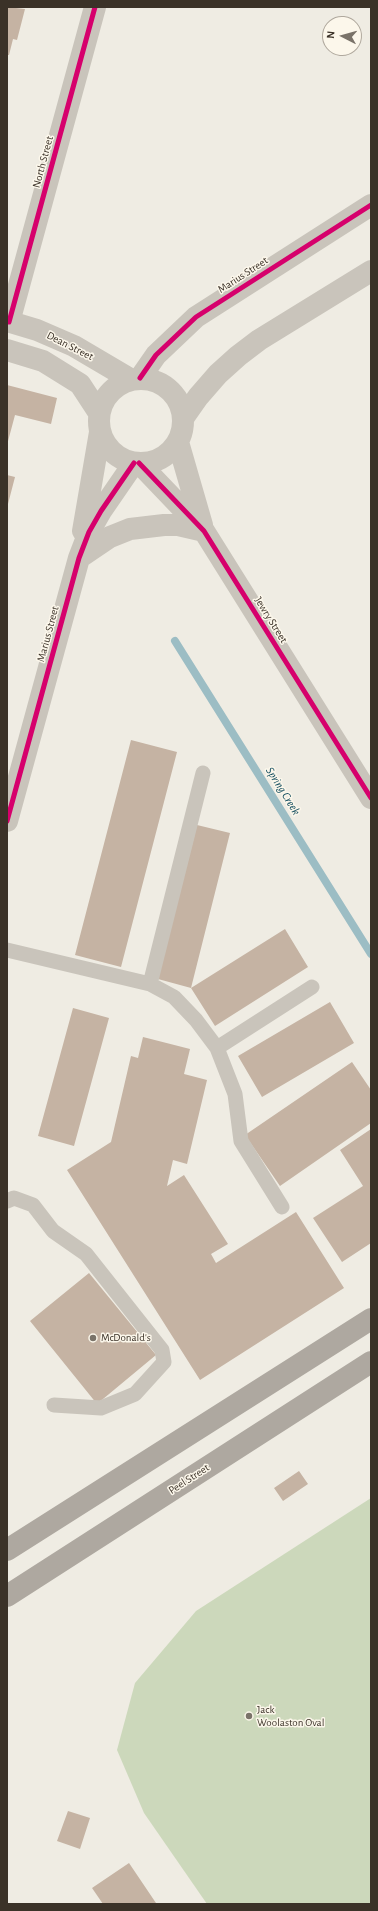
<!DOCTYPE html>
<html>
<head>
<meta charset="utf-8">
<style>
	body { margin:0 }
	#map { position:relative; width:378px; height:1911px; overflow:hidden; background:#efece3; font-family:"Alegreya Sans",sans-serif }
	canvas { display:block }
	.frame { position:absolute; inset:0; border:8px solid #3b3228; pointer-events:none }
	.north { position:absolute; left:322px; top:16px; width:40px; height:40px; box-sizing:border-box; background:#fcf7eb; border:1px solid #afa89d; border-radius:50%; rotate:276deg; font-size:11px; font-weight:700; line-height:16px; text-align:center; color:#3b3228 }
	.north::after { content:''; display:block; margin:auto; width:14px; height:18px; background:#7a7369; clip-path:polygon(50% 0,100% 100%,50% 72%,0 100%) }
</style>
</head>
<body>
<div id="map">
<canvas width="378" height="1911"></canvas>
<div class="frame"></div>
<div class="north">N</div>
</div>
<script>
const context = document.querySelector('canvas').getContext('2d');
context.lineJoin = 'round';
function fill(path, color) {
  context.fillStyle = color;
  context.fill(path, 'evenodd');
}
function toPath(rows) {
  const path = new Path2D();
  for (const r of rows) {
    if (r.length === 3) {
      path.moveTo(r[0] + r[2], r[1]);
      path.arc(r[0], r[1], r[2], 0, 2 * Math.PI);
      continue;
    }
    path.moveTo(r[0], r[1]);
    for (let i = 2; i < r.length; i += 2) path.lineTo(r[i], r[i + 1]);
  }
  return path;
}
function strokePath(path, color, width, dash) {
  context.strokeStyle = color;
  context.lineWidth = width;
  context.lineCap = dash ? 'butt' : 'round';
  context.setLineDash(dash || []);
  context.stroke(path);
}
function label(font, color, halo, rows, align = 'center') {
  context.font = font + ' "Alegreya Sans",sans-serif';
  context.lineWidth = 3;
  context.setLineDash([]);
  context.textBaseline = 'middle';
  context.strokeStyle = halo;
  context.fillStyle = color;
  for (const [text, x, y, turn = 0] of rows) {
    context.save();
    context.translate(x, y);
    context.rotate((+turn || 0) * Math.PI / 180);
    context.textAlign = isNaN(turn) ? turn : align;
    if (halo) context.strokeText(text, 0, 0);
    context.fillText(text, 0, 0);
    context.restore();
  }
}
const green = toPath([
	[371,1498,371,1904,207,1904,144,1813,117,1750,135,1683,196,1611]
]);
const stream = toPath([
	[175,641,371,954]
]);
const building = toPath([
	[7,7,25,9,17,40,13,39,9,55,7,55],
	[7,385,57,398,51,424,15,415,7,445],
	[7,475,15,477,8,504,7,504],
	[131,740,177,752,121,967,75,955],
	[197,825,230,833,191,988,158,979],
	[285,929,308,967,215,1026,191,988],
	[330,1002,354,1043,262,1097,238,1056],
	[73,1008,109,1018,74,1146,38,1136],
	[143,1037,190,1049,184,1074,207,1080,187,1164,173,1160,167,1186,184,1175,228,1244,211,1254,216,1263,296,1212,344,1288,200,1380,67,1170,111,1142,131,1056,138,1058],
	[352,1062,371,1090,371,1123,280,1186,245,1135],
	[371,1129,371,1243,342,1262,313,1218,363,1186,340,1150],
	[89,1273,156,1355,97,1404,30,1321],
	[299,1471,308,1484,283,1501,274,1488],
	[68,1811,90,1818,80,1849,57,1841],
	[129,1863,156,1903,154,1904,103,1904,92,1888]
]);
const lane = toPath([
	[7,950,150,984,174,997,196,1020,217,1048,235,1094,241,1141,282,1207],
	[150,984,203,773],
	[217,1048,312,987],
	[7,1201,14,1198,33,1205,53,1231,86,1254,162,1350,164,1362,135,1394,101,1408,54,1405]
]);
const street = toPath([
	[7,321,37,330,74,346,130,379],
	[9,322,95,7],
	[7,350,43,361,80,384,99,413],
	[140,378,156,355,196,317,371,205],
	[141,421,42],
	[184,417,198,397,218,374,238,356,259,340,371,271],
	[178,442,202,525],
	[139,463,204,531,371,798],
	[83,531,100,432],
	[79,558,110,537,130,529,164,525,178,525,204,531],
	[7,821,79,558,89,532,101,511,134,463]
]);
const primary = toPath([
	[7,1550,371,1319],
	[7,1596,371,1362]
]);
const cycleway = toPath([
	[9,322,95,7],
	[140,378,156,355,196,317,371,205],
	[139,463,204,531,371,798],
	[7,821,79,558,89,532,101,511,134,463]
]);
const markers = [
	[93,1338,4,"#7a7369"],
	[249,1716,4,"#7a7369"]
];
const streetNames = [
	["North Street",43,162,-75],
	["Marius Street",243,275,-33],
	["Dean Street",70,346,27],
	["Jewry Street",271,620,58],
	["Marius Street",48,634,-75],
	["Peel Street",189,1479,-33]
];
const poiNames = [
	["McDonald's",101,1338],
	["Jack",257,1710],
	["Woolaston Oval",257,1723]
];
const waterNames = [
	["Spring Creek",283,791,58]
];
fill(green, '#ccd8bb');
strokePath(stream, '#9cbdc4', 8);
fill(building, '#c5b3a3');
strokePath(lane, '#c9c4bb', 15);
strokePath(street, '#c9c4bb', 22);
strokePath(primary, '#aea8a0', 22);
strokePath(cycleway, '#d6006c', 5);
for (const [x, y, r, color] of markers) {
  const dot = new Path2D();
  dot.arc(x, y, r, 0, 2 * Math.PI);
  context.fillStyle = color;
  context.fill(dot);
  strokePath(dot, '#fcf7eb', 1.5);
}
label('11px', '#3b3228', '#fcf7eb', streetNames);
label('11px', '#3b3228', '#fcf7eb', poiNames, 'left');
label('italic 12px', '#195162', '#fcf7eb', waterNames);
</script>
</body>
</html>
